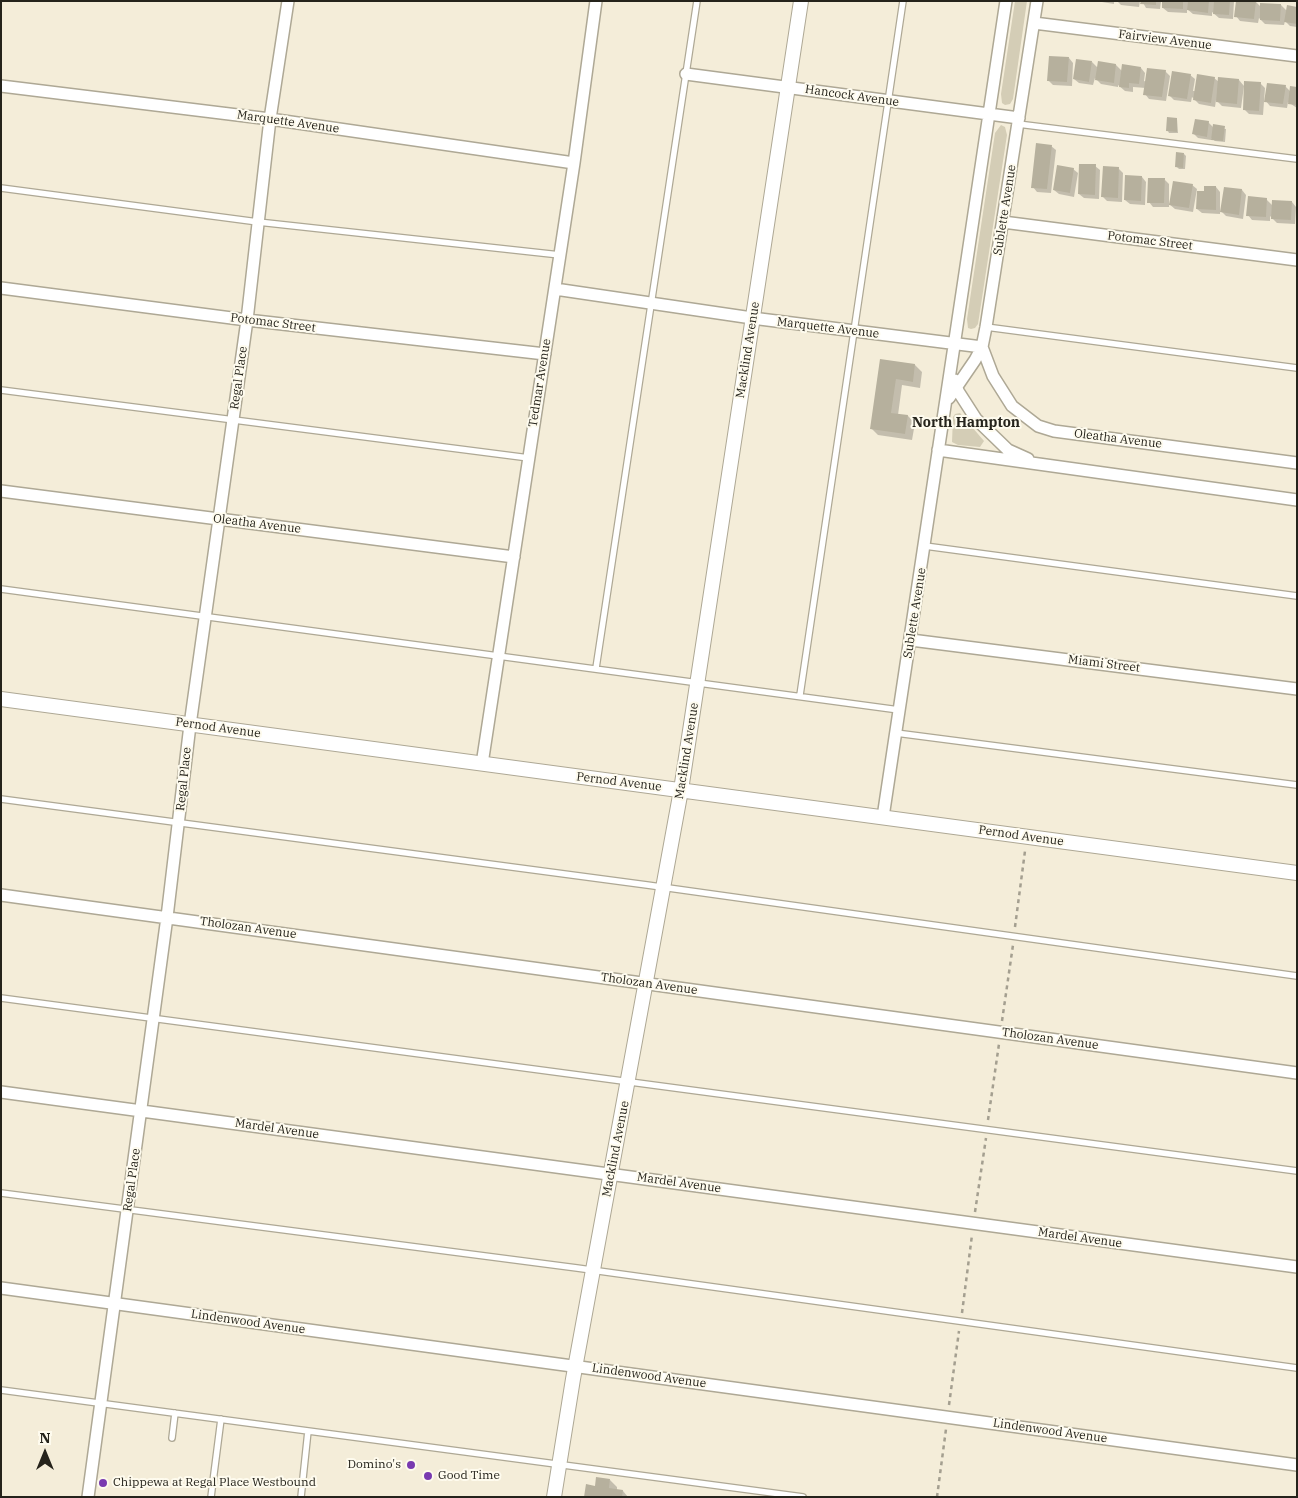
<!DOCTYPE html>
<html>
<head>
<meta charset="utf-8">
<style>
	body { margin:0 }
	#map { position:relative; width:1298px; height:1498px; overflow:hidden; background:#f4edd9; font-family:"IBM Plex Serif",serif }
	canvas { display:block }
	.frame { position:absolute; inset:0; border:2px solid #25231b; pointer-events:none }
	.north { position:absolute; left:20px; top:1428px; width:50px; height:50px; -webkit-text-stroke:4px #fefbee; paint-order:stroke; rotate:0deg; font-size:14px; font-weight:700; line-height:20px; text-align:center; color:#25231b }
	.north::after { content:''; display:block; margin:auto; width:18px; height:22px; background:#25231b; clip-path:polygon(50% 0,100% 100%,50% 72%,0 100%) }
</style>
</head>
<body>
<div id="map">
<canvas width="1298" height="1498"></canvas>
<div class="frame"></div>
<div class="north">N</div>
</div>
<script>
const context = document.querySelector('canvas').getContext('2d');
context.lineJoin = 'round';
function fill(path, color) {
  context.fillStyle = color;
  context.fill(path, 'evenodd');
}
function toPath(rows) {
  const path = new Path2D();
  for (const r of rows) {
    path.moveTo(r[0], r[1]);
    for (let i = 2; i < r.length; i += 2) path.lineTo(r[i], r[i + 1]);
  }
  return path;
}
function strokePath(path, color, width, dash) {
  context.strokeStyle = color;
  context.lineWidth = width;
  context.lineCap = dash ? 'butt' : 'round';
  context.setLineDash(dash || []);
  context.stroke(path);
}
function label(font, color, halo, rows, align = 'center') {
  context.font = font + ' "IBM Plex Serif",serif';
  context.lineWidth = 4;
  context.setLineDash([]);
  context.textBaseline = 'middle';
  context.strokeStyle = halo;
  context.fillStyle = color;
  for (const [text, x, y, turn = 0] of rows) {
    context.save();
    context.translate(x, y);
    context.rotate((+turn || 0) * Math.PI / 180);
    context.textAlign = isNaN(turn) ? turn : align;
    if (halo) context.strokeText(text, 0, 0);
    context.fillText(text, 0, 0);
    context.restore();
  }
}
const green = toPath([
	[1015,1,1027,1,1013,99,1010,104,1005,105,1002,103,1001,94],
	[1001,125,1005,127,1007,135,978,324,975,328,971,329,968,328,967,319,995,133],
	[960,413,984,441,980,447,958,445,952,442,953,417,955,414]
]);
const shadow = toPath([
	[1096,1,1114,1,1114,4],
	[1117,1,1140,1,1139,7,1121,5],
	[1142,1,1161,1,1160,9,1146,8],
	[1163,1,1234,1,1233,19,1219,18,1212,12,1212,16,1193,14,1187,9,1187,13,1168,12,1163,8],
	[1255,1,1261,7,1281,5,1287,11,1297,8,1297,27,1290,26,1285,21,1284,25,1265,24,1259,18,1258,23,1240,21,1236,16],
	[1069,58,1073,63,1072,86,1053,85,1048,80],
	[1092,62,1098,68,1116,65,1122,71,1141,68,1145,73,1144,81,1147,82,1165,71,1170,76,1166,101,1149,99,1145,94,1146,88,1133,87,1133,92,1125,91,1118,85,1118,87,1101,84,1095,78,1093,85,1079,83,1074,79],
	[1190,75,1195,79,1193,91,1195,91,1214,78,1219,82,1239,80,1244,86,1241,108,1222,106,1216,100,1215,107,1199,104,1192,97,1191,102,1174,100,1169,95],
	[1260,83,1265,88,1263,115,1249,114,1244,109],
	[1285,86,1291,92,1297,88,1297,108,1288,102,1287,108,1270,106,1265,100],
	[1177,119,1178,133,1169,133,1168,131],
	[1208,122,1214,128,1226,129,1225,142,1215,141,1211,138,1211,140,1198,138,1194,134],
	[1051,146,1056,150,1051,193,1037,192,1033,187],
	[1184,154,1186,156,1185,169,1179,169,1177,167],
	[1095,166,1100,170,1099,199,1084,198,1079,194],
	[1073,169,1078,173,1074,197,1059,194,1054,190],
	[1119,169,1123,173,1122,202,1107,201,1103,197],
	[1127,176,1142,177,1146,182,1145,205,1130,204,1125,200],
	[1165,180,1169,184,1169,207,1153,207,1149,202],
	[1192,185,1197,189,1193,212,1175,209,1169,204],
	[1216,187,1220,192,1220,214,1202,213,1197,209,1205,192],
	[1225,188,1242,190,1246,195,1243,219,1226,216,1222,212],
	[1266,199,1273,206,1292,202,1296,207,1295,224,1277,223,1270,216,1270,221,1252,220,1248,215],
	[881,360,915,365,922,372,920,388,902,385,898,415,908,416,915,423,912,440,878,435,871,428],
	[610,1480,617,1487,617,1490,623,1491,628,1497,586,1497,596,1487]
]);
const building = toPath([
	[1141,1,1156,1,1156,5,1140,4],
	[1162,1,1183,1,1183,9,1162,8],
	[1188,1,1209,1,1208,13,1187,10],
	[1214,1,1230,1,1229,15,1213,14],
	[1236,1,1256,1,1254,19,1234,17],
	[1260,3,1281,4,1280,21,1260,20],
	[1287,5,1297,7,1297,24,1284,22],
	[1049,56,1069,57,1067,82,1047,81],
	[1076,59,1092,61,1089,82,1073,79],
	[1098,61,1116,64,1114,83,1095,80],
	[1122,64,1141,67,1139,84,1129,83,1129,88,1119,87],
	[1147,68,1166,70,1162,97,1143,95],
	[1172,71,1191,74,1187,99,1168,96],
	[1197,74,1215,77,1211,103,1193,100],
	[1218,77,1239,79,1237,104,1216,102],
	[1244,81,1261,82,1259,111,1243,110],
	[1267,83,1286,85,1283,104,1264,102],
	[1290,86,1297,87,1297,105,1288,104],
	[1167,117,1177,118,1177,132,1166,131],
	[1195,119,1209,121,1207,137,1192,134],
	[1213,124,1225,126,1223,141,1211,140],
	[1036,143,1052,145,1047,189,1031,188],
	[1176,152,1184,153,1183,168,1175,167],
	[1079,164,1096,164,1095,195,1078,194],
	[1057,165,1074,168,1070,193,1053,190],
	[1103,166,1119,167,1118,198,1101,197],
	[1125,175,1142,176,1141,201,1124,200],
	[1148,178,1165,178,1164,203,1147,203],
	[1173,181,1193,184,1189,208,1169,205],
	[1204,186,1216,186,1216,210,1196,209,1197,191,1204,191],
	[1224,187,1242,189,1239,215,1220,212],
	[1248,196,1267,198,1266,217,1246,216],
	[1272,200,1292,201,1291,220,1271,219],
	[880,359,915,364,913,382,896,379,891,413,908,415,905,434,870,429],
	[596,1477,610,1479,609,1488,623,1490,622,1497,584,1497,586,1484,595,1486]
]);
const path = toPath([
	[1015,927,1025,851],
	[1002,1021,1013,945],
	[988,1120,999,1044],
	[975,1212,986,1138],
	[962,1313,972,1235],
	[949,1405,959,1331],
	[937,1497,946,1429]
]);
const service = toPath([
	[1018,124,1297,159],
	[1,188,258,222,560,255],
	[986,327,1297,368],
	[1,390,529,458],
	[925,546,1297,596],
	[1,589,899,710],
	[596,668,697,1],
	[800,695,903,1],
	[896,733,1297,785],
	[1,799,647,885,1297,976],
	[1,998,1297,1171],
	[1,1193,577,1268,1297,1368],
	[1,1390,803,1497],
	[172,1438,175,1413],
	[211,1497,221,1419],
	[301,1497,308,1431]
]);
const minor = toPath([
	[1034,23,1297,56],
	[686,74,1019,118],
	[1,86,270,119,574,163],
	[1003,222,1297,260],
	[1,288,247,320,545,354],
	[555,289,752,318,982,347,993,376,1012,406,1038,426,1054,431,1297,463],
	[955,380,958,391,976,419,1008,450,1028,459],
	[949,398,975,360,982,347,986,327,1037,1],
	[938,450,1297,500],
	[1,491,514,557],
	[911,640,1297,689],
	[482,764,574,163,596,1],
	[883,817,1006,1],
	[1,895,1297,1073],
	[1,1092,1297,1267],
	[1,1288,1297,1465],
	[88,1497,167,917,190,725,247,320,270,119,288,1]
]);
const tertiary = toPath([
	[1,699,1297,873],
	[554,1497,573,1379,681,790,801,1]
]);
const markers = [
	[411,1465,5,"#793ab0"],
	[428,1476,5,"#793ab0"],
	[103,1483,5,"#793ab0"]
];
const streetNames = [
	["Fairview Avenue",1165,40,7],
	["Hancock Avenue",852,96,8],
	["Marquette Avenue",288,122,8],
	["Sublette Avenue",1005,210,-81],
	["Potomac Street",1150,241,7],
	["Potomac Street",273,323,7],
	["Marquette Avenue",828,328,7],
	["Macklind Avenue",748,350,-81],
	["Regal Place",239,378,-82],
	["Tedmar Avenue",540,383,-81],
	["Oleatha Avenue",1118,439,7],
	["Oleatha Avenue",257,524,7],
	["Sublette Avenue",915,613,-81],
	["Miami Street",1104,664,7],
	["Pernod Avenue",218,728,8],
	["Macklind Avenue",687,751,-81],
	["Regal Place",184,779,-84],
	["Pernod Avenue",619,782,7],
	["Pernod Avenue",1021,836,8],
	["Tholozan Avenue",248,928,8],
	["Tholozan Avenue",649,984,8],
	["Tholozan Avenue",1050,1039,8],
	["Mardel Avenue",277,1129,8],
	["Macklind Avenue",616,1149,-79],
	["Regal Place",132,1180,-82],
	["Mardel Avenue",679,1183,8],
	["Mardel Avenue",1080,1238,8],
	["Lindenwood Avenue",248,1322,8],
	["Lindenwood Avenue",649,1376,8],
	["Lindenwood Avenue",1050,1431,8]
];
const poiNames = [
	["Domino's",401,1465,"right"],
	["Good Time",438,1476],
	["Chippewa at Regal Place Westbound",113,1483]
];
const neighbourhoodNames = [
	["North Hampton",966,423]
];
fill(green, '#d4cdb6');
fill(shadow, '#0003');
fill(building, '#b6b09d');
strokePath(service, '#aea895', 8);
strokePath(minor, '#aea895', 14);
strokePath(tertiary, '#aea895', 16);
strokePath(path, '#a49f90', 2.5, [4, 4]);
strokePath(service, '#fff', 5.5);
strokePath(minor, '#fff', 11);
strokePath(tertiary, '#fff', 14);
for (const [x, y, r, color] of markers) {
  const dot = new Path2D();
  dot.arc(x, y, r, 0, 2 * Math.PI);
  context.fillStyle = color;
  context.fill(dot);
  strokePath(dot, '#fefbee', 2);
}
label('12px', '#25231b', '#fefbee', streetNames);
label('12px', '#25231b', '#fefbee', poiNames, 'left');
label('bold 14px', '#25231b', '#fefbee', neighbourhoodNames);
</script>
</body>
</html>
